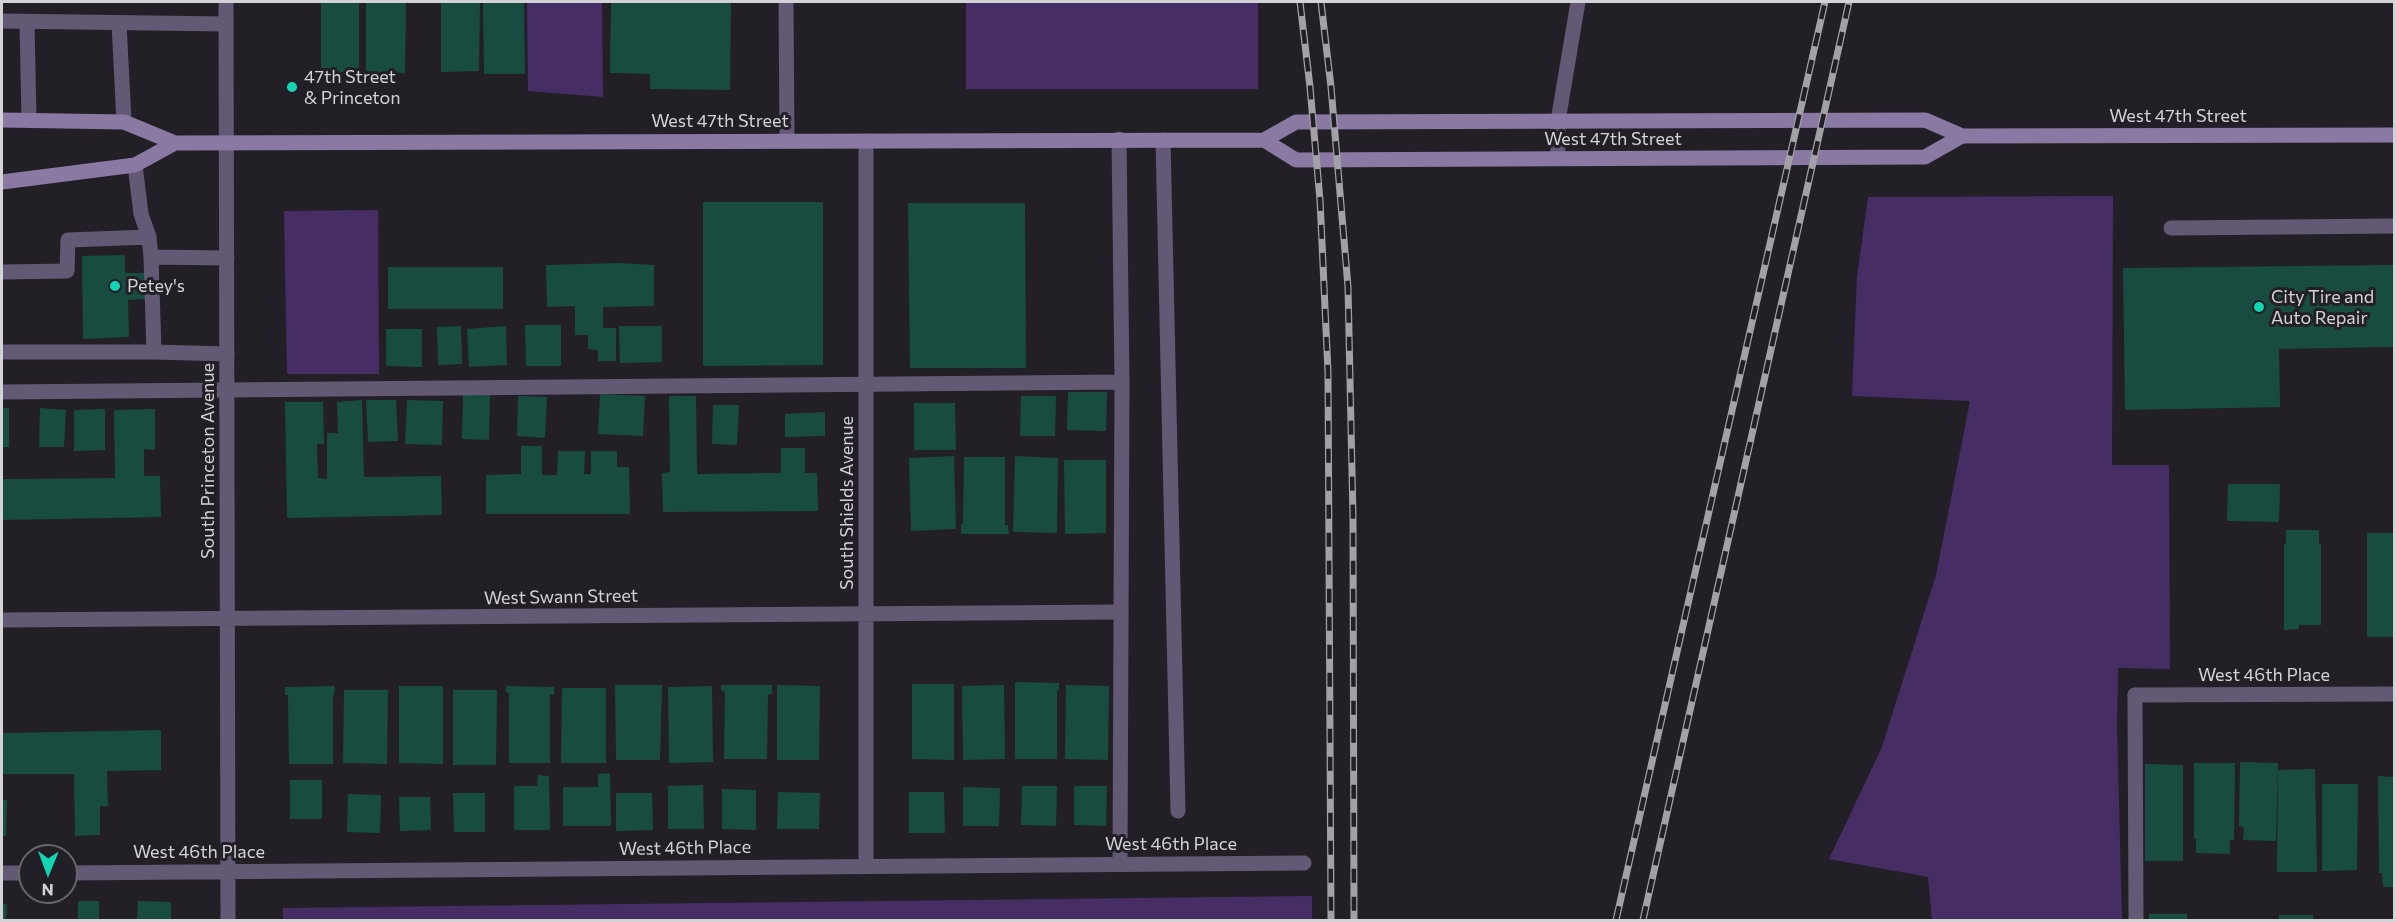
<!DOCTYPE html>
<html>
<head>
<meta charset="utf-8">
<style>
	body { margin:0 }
	#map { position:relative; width:2396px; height:922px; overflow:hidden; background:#221f27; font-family:Commissioner,sans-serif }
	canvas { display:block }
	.frame { position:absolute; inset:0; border:3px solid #d3d2d7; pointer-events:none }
	.north { position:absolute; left:18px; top:844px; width:60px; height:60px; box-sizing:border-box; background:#221f27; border:2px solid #69676d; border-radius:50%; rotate:181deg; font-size:16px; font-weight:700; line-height:24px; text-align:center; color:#d3d2d7 }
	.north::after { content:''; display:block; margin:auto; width:21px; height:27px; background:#12d5b4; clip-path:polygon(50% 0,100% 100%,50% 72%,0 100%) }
</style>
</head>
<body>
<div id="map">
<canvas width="2396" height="922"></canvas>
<div class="frame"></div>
<div class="north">N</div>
</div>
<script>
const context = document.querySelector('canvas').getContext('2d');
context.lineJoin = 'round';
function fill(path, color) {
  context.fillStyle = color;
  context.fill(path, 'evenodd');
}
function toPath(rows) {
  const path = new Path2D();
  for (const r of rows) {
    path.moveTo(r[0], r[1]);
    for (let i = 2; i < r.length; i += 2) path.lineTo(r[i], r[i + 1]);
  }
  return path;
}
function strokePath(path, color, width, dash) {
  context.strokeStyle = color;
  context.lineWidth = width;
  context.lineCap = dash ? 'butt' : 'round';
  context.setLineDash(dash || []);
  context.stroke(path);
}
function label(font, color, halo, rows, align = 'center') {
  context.font = font + ' Commissioner,sans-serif';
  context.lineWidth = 6;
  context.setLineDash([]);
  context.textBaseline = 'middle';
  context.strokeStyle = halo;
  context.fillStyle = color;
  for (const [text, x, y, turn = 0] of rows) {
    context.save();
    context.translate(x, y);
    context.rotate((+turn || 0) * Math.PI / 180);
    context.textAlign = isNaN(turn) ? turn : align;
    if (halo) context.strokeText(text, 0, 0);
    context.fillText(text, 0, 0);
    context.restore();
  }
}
const green = toPath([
	[527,2,602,2,603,97,528,91],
	[966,2,1258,2,1258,89,966,89],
	[2113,196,2112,465,2169,465,2170,669,2118,668,2117,726,2122,920,1932,920,1928,877,1829,859,1882,747,1936,575,1970,401,1852,396,1857,277,1868,197],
	[378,210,379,374,287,374,284,211],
	[1312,896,1312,920,283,920,283,908]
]);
const building = toPath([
	[321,2,359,2,359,72,321,72],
	[366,2,406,2,405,73,366,72],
	[441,2,480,2,479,71,441,72],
	[483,2,524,2,525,74,484,74],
	[611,2,731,2,730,90,650,89,650,74,610,73],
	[703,202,823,202,823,365,703,366],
	[908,203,1025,203,1026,368,910,368],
	[125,255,125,273,147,273,147,299,128,300,129,337,83,339,82,256],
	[619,263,654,265,654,306,603,307,603,328,616,328,616,361,598,361,598,350,588,349,588,335,575,335,575,306,547,307,546,265],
	[2394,265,2394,347,2279,349,2280,407,2125,410,2123,268],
	[388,267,503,267,503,309,388,309],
	[525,325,561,325,561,366,526,366],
	[461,326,462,364,438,365,437,327],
	[506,326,507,365,469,367,467,329],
	[619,326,662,326,662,362,620,363],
	[386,329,422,329,422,367,386,366],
	[1068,392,1107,392,1106,431,1067,430],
	[600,394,645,396,643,436,598,434],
	[463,395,490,395,489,440,462,439],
	[518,396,547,397,545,438,517,436],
	[669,396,696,396,697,474,781,473,781,448,805,448,805,473,817,473,818,511,663,512,662,473,670,472],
	[1021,396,1056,396,1055,436,1020,436],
	[362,400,364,477,441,476,442,515,287,518,285,402,323,402,324,444,317,444,318,478,327,479,327,433,338,433,337,402],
	[366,400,396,400,398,441,368,442],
	[407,400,443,401,442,445,405,444],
	[914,403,955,403,956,450,914,450],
	[713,405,739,405,737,445,712,444],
	[2,408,9,408,9,447,2,447],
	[40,408,66,410,64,447,39,447],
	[105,409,105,450,74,451,74,410],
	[155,409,155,450,144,449,144,476,160,476,161,517,2,520,2,479,115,478,114,410],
	[825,412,825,436,785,437,785,414],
	[521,446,542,446,542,475,557,475,558,451,585,451,584,474,591,474,591,451,617,451,617,467,629,467,630,514,486,514,486,475,521,474],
	[954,456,956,529,911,531,909,458],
	[1015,456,1058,458,1057,533,1013,532],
	[964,457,1005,457,1005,525,1008,525,1009,534,961,534,961,524,963,524],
	[1064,460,1106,460,1106,533,1065,534],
	[2228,484,2280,484,2279,522,2227,521],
	[2286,530,2319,530,2319,544,2321,544,2321,625,2299,625,2299,629,2284,630,2284,544,2286,544],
	[2367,533,2394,533,2394,637,2367,637],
	[1015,682,1059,683,1059,690,1057,690,1057,759,1015,759],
	[912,684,954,684,954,760,912,759],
	[615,685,662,685,660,760,616,760],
	[721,685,772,685,772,694,768,694,767,759,724,759,725,692,721,690],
	[777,685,820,686,819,760,777,760],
	[1004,685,1005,759,963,760,962,686],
	[1066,685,1109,686,1108,760,1065,759],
	[335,686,334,696,333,695,333,764,289,764,288,695,285,695,285,687],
	[399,686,443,686,443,764,399,763],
	[506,686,554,687,554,695,550,694,550,763,509,763,509,693,506,692],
	[712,686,713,762,669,763,668,687],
	[562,688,606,688,606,763,561,763],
	[344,690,388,690,387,764,343,763],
	[453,690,497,690,496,765,453,765],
	[161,730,161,770,107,771,108,806,100,806,100,835,75,836,74,774,2,774,2,733],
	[2240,762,2278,763,2276,841,2243,840,2244,827,2239,826],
	[2194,763,2235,763,2234,840,2230,840,2230,854,2196,853,2196,839,2194,839],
	[2145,764,2183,765,2183,861,2145,861],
	[2315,769,2317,872,2277,872,2278,770],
	[610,773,611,826,563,826,563,787,598,787,598,774],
	[538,775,549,776,550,830,514,830,514,786,537,786],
	[2378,776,2394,777,2394,887,2383,887,2382,873,2379,873],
	[290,780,322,780,322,819,290,819],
	[2322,784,2358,784,2357,870,2322,871],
	[703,785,704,829,668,829,668,786],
	[1022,786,1057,786,1056,826,1021,825],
	[1074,786,1107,786,1106,826,1074,825],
	[963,787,1000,788,999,826,963,826],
	[722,789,756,790,756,830,722,829],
	[778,792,820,793,819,829,777,829],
	[909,792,944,792,945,833,909,833],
	[453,793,485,793,485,832,454,832],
	[616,793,652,793,653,830,616,831],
	[348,794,381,795,380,833,347,832],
	[399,797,430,797,431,830,400,831],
	[2,800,7,800,6,836,2,836],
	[78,901,99,901,99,920,78,920],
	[138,901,171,902,171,920,137,920],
	[2,904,7,904,6,920,2,920],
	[2149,914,2187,914,2187,920,2149,920],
	[2279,915,2313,915,2313,920,2279,920]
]);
const lane = toPath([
	[2,21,226,24],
	[27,22,29,120],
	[119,23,124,122],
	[1119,139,1122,382,1120,863],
	[1163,140,1178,811],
	[1558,158,1558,121,1578,2],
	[2171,228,2394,226],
	[151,257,227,258],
	[2,272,67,271,68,240,149,237],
	[2,352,154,352,151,257,149,237,141,214,135,165],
	[154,352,227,354],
	[2,392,1122,382],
	[2135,695,2136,920]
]);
const street = toPath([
	[226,2,228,920],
	[786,2,787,140],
	[2,620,1121,612],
	[2135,695,2394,694],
	[866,865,866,141],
	[2,873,30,873],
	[66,873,1304,863]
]);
const secondary = toPath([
	[2,120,124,122,175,143],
	[1264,140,1296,160,1925,157,1962,136],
	[2,182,135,165,175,143,180,143,1264,140,1296,122,1925,120,1962,136,2394,135]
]);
const rail = toPath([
	[1300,2,1310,87,1320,200,1328,372,1331,920],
	[1321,2,1331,87,1348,287,1353,518,1354,920],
	[1616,920,1825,2],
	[1643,920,1849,2]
]);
const markers = [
	[292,87,6,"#12d5b4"],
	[115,286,6,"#12d5b4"],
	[2259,307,6,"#12d5b4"]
];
const poiNames = [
	["47th Street",304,77],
	["& Princeton",304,98],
	["Petey's",127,286],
	["City Tire and",2271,297],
	["Auto Repair",2271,318]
];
const streetNames = [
	["West 47th Street",2178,116],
	["West 47th Street",720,121],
	["West 47th Street",1613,139],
	["South Princeton Avenue",208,461,-90],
	["South Shields Avenue",847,503,-90],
	["West Swann Street",561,597,-1],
	["West 46th Place",2264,675],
	["West 46th Place",1171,844],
	["West 46th Place",685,848,-1],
	["West 46th Place",199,852]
];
fill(green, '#462e65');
fill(building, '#194c40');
strokePath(lane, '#635974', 15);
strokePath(street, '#635974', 15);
strokePath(secondary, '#8979a3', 15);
strokePath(rail, '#a3a1a7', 7);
strokePath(rail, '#221f27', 4.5, [14]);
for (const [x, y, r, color] of markers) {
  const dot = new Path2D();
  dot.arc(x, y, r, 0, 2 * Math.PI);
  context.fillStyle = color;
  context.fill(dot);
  strokePath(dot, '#221f27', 2);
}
label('18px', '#d3d2d7', '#221f27', poiNames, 'left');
label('18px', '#d3d2d7', '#221f27', streetNames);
</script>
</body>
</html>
